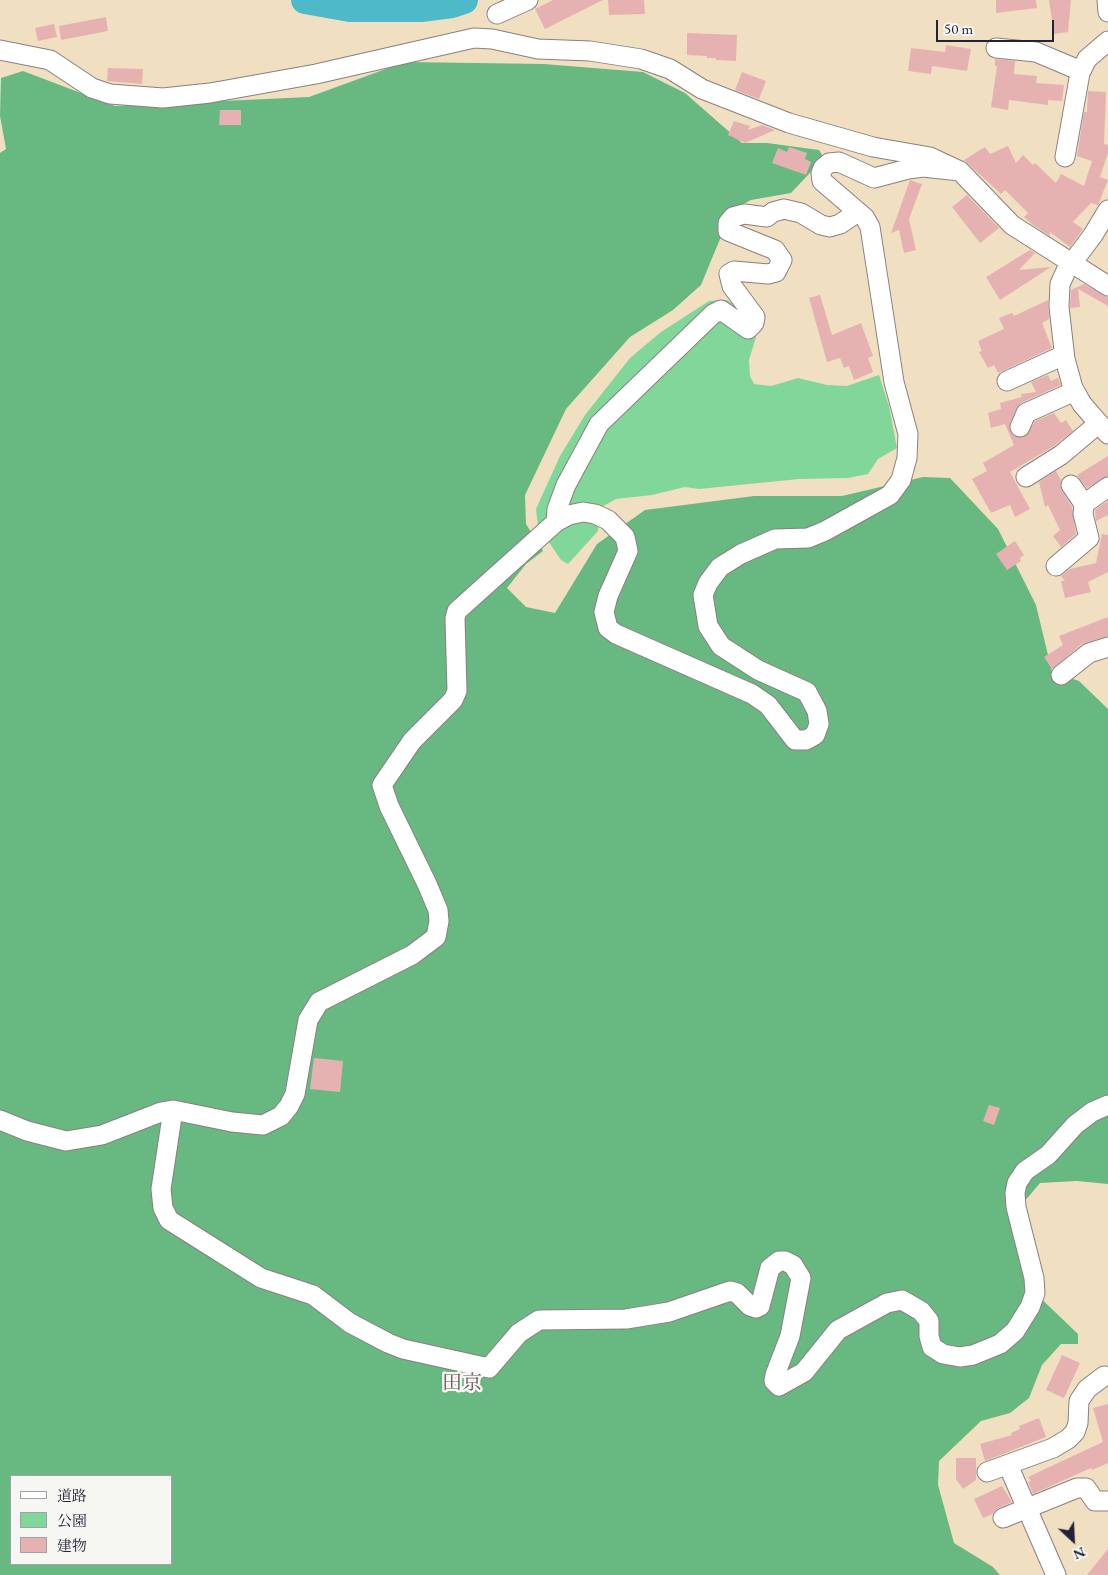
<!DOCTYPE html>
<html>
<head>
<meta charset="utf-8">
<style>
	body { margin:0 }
	#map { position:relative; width:1108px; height:1575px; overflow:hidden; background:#f1dfc2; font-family:"EB Garamond","Noto Serif JP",serif }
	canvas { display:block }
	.legend { position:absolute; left:10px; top:1475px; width:162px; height:90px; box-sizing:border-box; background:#f6f6f2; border:1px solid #a1a1a9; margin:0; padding:6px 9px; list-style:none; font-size:15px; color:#22223b }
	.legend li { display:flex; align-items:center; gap:10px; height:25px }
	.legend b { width:25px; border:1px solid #a1a1a9 }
	.north { position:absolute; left:1048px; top:1515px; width:50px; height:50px; -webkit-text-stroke:4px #f6f6f2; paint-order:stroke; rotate:155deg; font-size:14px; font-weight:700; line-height:20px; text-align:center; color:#22223b }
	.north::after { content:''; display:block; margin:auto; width:18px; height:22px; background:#22223b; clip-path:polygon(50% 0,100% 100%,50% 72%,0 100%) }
	.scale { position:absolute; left:936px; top:20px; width:118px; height:22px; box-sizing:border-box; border:2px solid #22223b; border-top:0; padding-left:6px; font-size:15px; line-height:18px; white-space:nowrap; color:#22223b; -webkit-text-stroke:4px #f6f6f2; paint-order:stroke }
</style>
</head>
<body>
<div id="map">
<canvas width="1108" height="1575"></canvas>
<ul class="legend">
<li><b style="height:6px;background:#fff"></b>道路</li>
<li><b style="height:14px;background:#81d79a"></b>公園</li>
<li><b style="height:14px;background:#e6b2b1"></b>建物</li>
</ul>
<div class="north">N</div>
<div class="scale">50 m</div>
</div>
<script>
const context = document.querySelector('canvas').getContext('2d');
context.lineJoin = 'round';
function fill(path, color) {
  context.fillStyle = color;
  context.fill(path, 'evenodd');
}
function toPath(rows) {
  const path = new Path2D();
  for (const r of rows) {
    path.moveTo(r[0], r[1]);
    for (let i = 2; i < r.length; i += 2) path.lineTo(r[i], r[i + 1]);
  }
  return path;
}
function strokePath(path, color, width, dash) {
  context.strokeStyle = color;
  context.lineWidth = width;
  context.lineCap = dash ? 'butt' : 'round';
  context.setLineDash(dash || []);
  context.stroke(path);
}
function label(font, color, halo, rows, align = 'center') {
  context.font = font + ' "EB Garamond","Noto Serif JP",serif';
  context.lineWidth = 5;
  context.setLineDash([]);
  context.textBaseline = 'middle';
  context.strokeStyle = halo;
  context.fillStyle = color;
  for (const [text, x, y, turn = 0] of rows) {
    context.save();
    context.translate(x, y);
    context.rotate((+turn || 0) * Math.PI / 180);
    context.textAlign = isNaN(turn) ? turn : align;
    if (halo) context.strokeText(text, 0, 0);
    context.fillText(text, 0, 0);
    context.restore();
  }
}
const green = toPath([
	[727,300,741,309,756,337,749,360,750,376,754,384,771,386,798,378,827,385,847,386,879,375,889,406,897,448,878,459,868,474,848,478,799,479,699,489,685,487,652,495,616,499,598,509,598,531,568,564,561,560,538,526,536,509,560,456,585,415,630,358,661,332,709,301]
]);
const forest = toPath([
	[405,62,544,64,643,72,685,93,742,143,767,143,819,150,824,158,791,193,751,200,732,210,701,285,673,310,630,337,566,409,525,495,526,524,543,551,526,564,507,588,526,607,555,613,597,544,645,510,754,496,842,496,923,477,950,478,998,529,1036,605,1052,672,1079,681,1108,709,1108,1184,1077,1181,1040,1183,1024,1202,1031,1289,1078,1334,1078,1344,1061,1344,1042,1365,1029,1398,1010,1413,981,1421,939,1461,938,1485,954,1543,993,1567,1000,1575,0,1575,0,153,6,149,0,116,1,78,23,71,115,106,309,97],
	[11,1476,171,1476,171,1564,11,1564]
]);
const river = toPath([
	[305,0,350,8,421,8,452,4,464,0]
]);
const building = toPath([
	[553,0,603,0,545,29,535,9],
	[608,0,644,0,645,14,609,15],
	[996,0,1036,0,1037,8,996,13],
	[1049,0,1071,0,1068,32,1054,34],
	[106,17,108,31,61,40,59,26],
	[54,24,57,37,38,41,35,28],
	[687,33,737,35,736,61,716,60,716,58,707,58,707,56,687,55],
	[946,45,971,49,967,71,932,66,931,74,908,71,911,48,945,52],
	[995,59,1015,61,1014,74,1037,76,1036,83,1064,85,1062,101,1048,100,1048,105,1009,100,1008,110,991,107,997,66,995,66],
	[108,68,143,69,142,84,107,81],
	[742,72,766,81,759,99,735,90],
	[1088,91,1106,92,1104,144,1108,145,1108,153,1100,177,1108,180,1098,205,1091,203,1073,222,1083,229,1070,247,1050,232,1050,236,1033,225,1024,217,1028,213,1005,190,1001,194,964,160,985,147,990,154,1008,146,1016,163,1023,155,1033,165,1035,163,1056,183,1061,174,1084,186,1092,161,1077,156,1084,112,1087,112],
	[220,110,241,110,241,125,219,125],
	[734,121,750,126,748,130,762,125,775,130,745,143,728,135],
	[789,147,807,153,805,159,811,162,806,175,772,163,778,148,787,152],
	[910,180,922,184,909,219,916,250,904,253,899,230,891,233],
	[967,195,999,228,980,243,952,207],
	[1030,250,1035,253,1019,270,1051,267,1000,300,986,277],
	[1084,284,1108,297,1108,306,1078,289,1080,307,1070,308,1071,290],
	[820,295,832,335,861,323,873,356,868,358,873,372,854,380,849,366,844,368,840,358,827,362,809,298],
	[1048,300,1049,319,1042,323,1052,348,998,373,994,365,988,368,979,352,982,351,978,341,1004,329,999,318,1012,313,1014,316],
	[1048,375,1051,381,1058,378,1061,385,1021,403,1016,409,1010,423,1011,433,1016,437,1026,436,1035,421,1054,413,1061,423,1066,420,1073,431,1054,446,1010,472,1030,509,1015,517,1010,505,991,513,972,479,987,471,983,463,1014,445,1005,424,991,428,988,413,1001,409,1000,403,1022,397,1021,394,1036,392,1031,382],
	[1108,456,1108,476,1087,488,1077,475],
	[1056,471,1061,480,1062,491,1072,507,1076,534,1061,547,1053,536,1060,530,1048,505,1045,507,1039,482],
	[1108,501,1108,515,1096,521,1095,510],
	[1102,534,1108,535,1108,572,1088,582,1091,592,1065,598,1061,581,1065,581,1061,576,1070,569,1096,563],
	[1015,541,1024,555,1020,558,1021,561,1007,570,996,554],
	[1108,617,1108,636,1082,644,1052,669,1044,657,1063,645,1059,636],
	[314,1058,343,1061,340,1092,310,1089],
	[989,1105,1000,1108,994,1125,983,1121],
	[1062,1355,1080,1363,1064,1398,1046,1390],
	[1108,1404,1108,1463,1092,1470,1091,1468,1033,1494,1028,1482,1031,1481,1028,1477,1103,1442,1093,1408],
	[1039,1418,1046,1437,985,1461,980,1444,1012,1435,1011,1433,1020,1429,1019,1426],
	[956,1458,976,1458,976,1480,963,1489,956,1479],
	[1002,1486,1012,1502,998,1508,993,1514,983,1518,974,1499],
	[1108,1549,1108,1575,1087,1575]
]);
const minor = toPath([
	[1107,0,1108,12],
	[497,14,528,0],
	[996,48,1036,52,1081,71],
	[0,50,50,60,92,88,110,94,163,98,210,93,316,74,474,38,492,39,538,49,590,51,641,59,670,69,702,89,789,123,873,147,930,157,960,171,1012,225,1108,286],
	[1065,157,1080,73,1087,59,1108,41],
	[1108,210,1093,235,1066,271,1060,284,1059,307,1065,359,1073,388,1082,404,1108,434],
	[1007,381,1064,355],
	[1020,427,1026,413,1075,391],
	[1026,477,1061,455,1098,424],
	[1071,485,1084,504],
	[556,522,557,509,566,485,599,424,713,314,721,310,748,329,754,323,755,317,732,286,729,274,734,271,768,274,776,272,782,260,775,250,728,231,728,223,733,217,744,214,767,217,773,212,784,209,801,213,821,225,830,227,840,224,858,212],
	[1056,566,1089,538,1083,514,1084,504,1108,487],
	[1061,675,1089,653,1108,647],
	[173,1110,161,1189,163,1208,169,1220,261,1278,313,1295,350,1323,388,1343,403,1349,489,1368,519,1333,539,1320,626,1319,669,1312,730,1291,737,1293,750,1306,756,1308,760,1306,770,1268,779,1261,785,1261,793,1265,801,1278,790,1336,775,1375,774,1381,779,1386,804,1372,838,1330,887,1303,902,1300,921,1311,929,1321,929,1336,932,1347,943,1354,960,1357,973,1355,1000,1344,1015,1331,1030,1307,1035,1293,1034,1278,1016,1207,1015,1193,1017,1183,1025,1171,1048,1155,1075,1125,1092,1112,1108,1105],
	[0,1120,27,1131,66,1141,102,1135,161,1112,173,1110,232,1122,263,1125,281,1116,289,1106,295,1094,308,1020,319,1002,412,955,436,937,439,921,438,910,427,884,389,806,382,785,412,741,453,700,457,691,455,618,457,611,556,522,569,515,583,512,595,514,608,520,625,537,628,551,608,596,604,612,608,628,616,634,752,694,768,705,795,740,806,740,815,735,819,724,817,711,807,692,758,670,721,646,708,626,703,595,708,583,720,567,741,554,775,539,808,538,825,531,890,495,901,480,907,458,908,434,894,382,870,227,865,218,822,181,821,173,823,168,829,163,839,162,874,178,908,169,923,167,960,171],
	[1008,1465,1056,1575],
	[987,1472,1053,1448,1068,1439,1075,1432,1078,1423,1079,1401,1087,1389,1104,1376],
	[1003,1518,1077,1488,1086,1488,1095,1501,1108,1501]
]);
const quarterNames = [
	["田京",462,1384]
];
fill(green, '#81d79a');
fill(forest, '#68b882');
strokePath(river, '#4ebac9', 28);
fill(building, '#e6b2b1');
strokePath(minor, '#8a807e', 21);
strokePath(minor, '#fff', 19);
label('20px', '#675464', '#f6f6f2', quarterNames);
</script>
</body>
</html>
